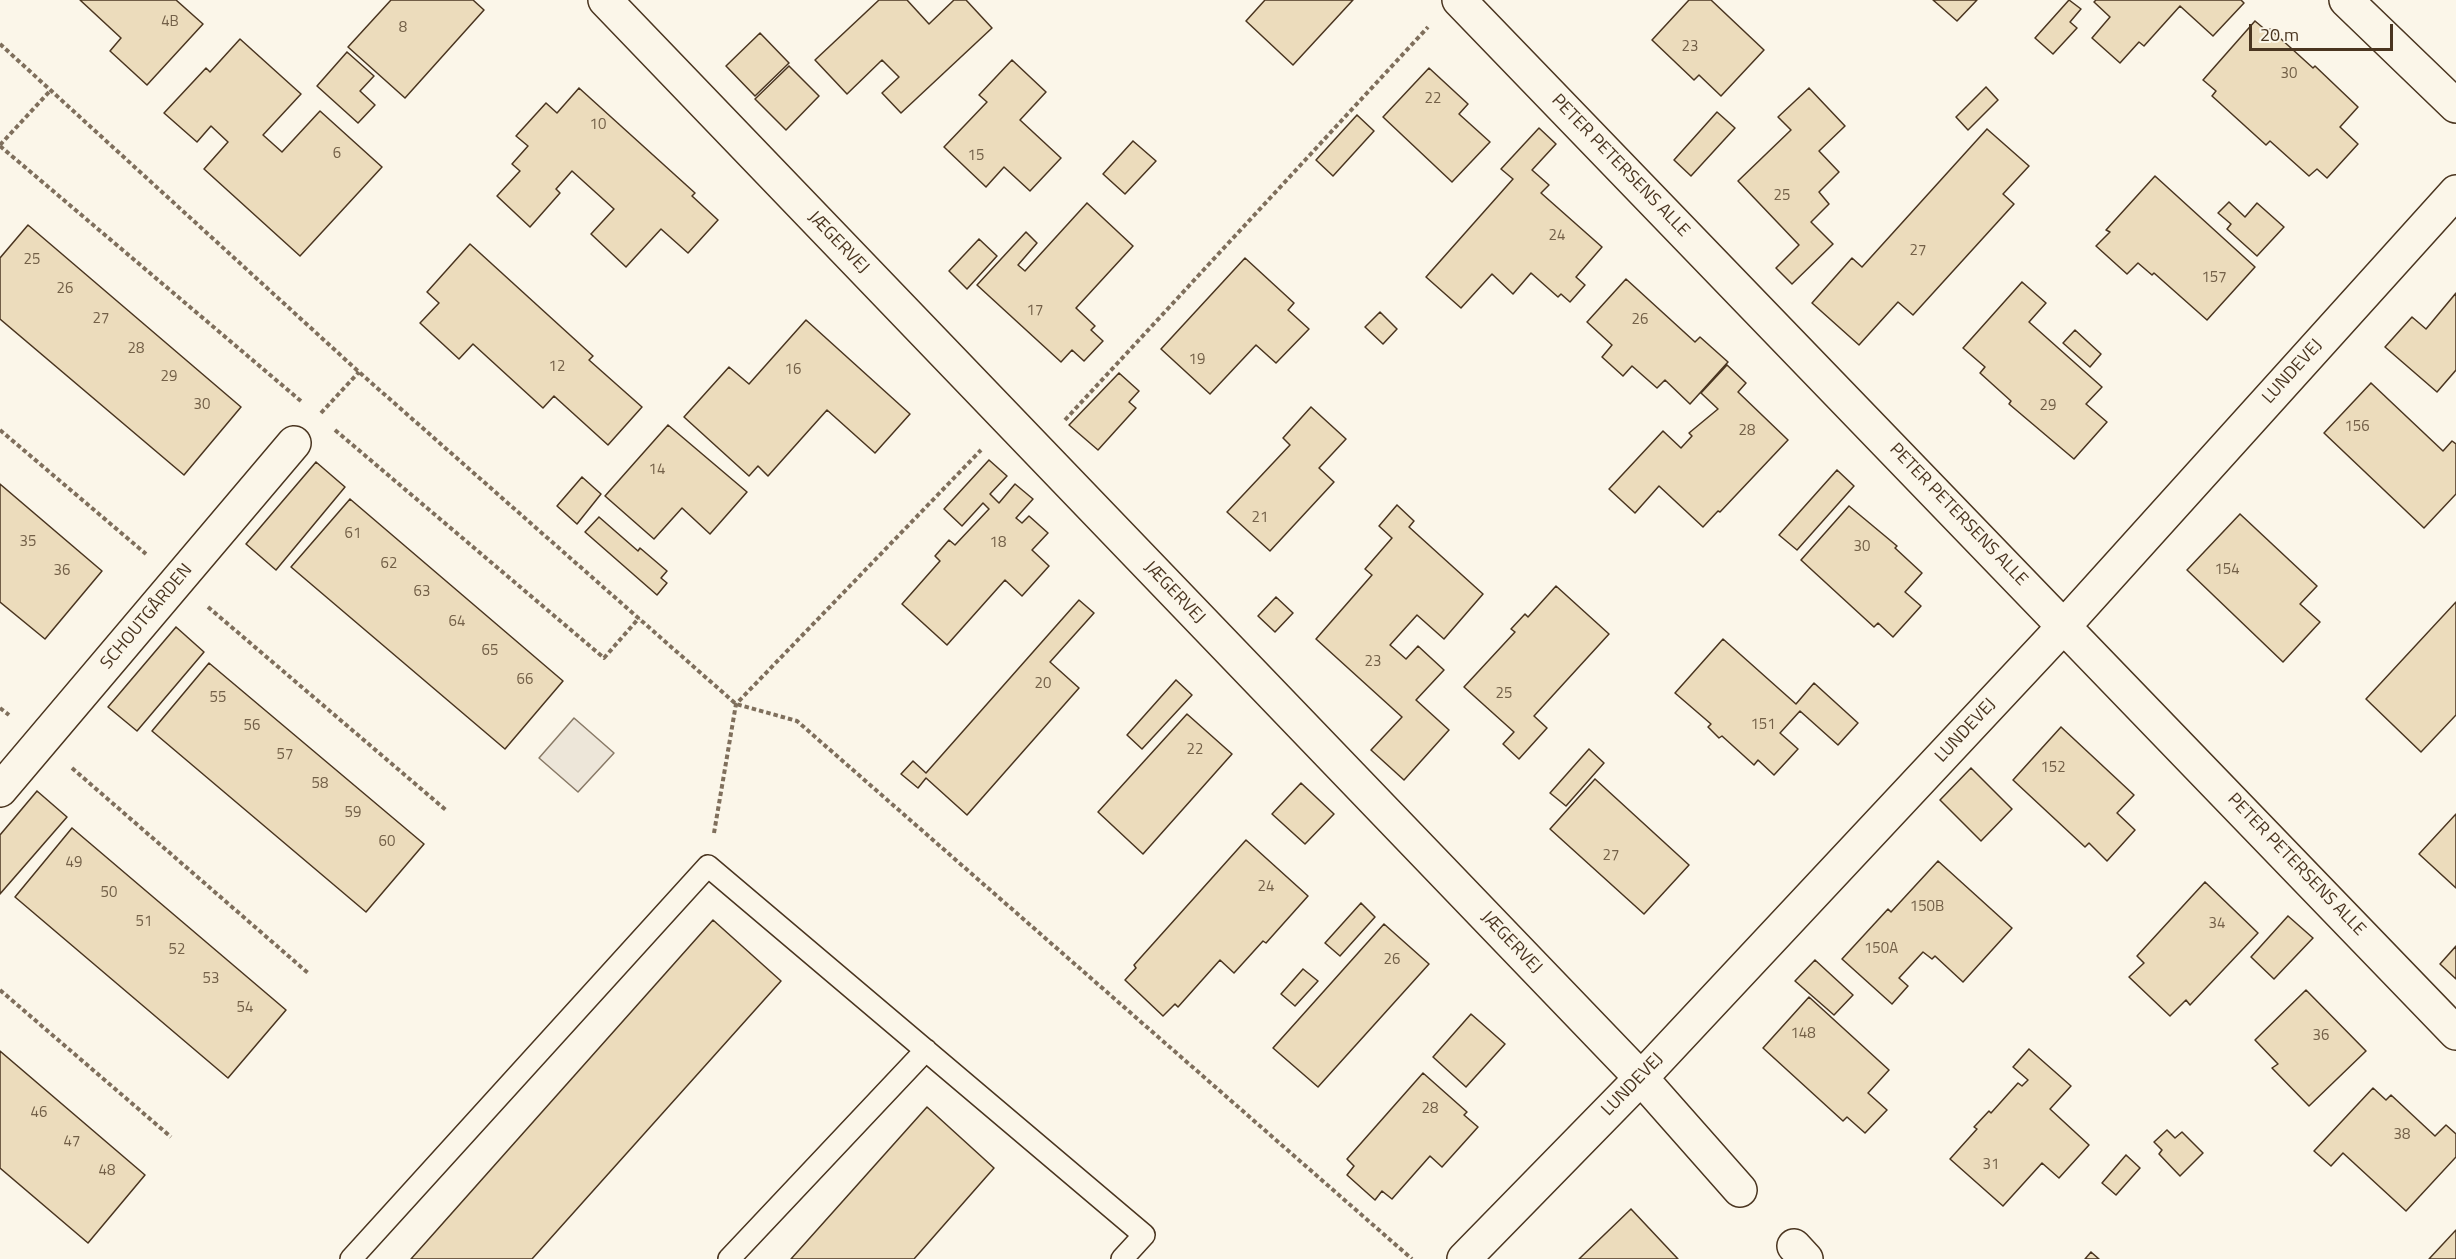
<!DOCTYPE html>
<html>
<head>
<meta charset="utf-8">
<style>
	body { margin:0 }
	#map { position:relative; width:2456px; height:1259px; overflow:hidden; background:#fbf6e9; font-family:"Titillium Web",sans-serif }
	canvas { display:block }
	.scale { position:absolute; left:2249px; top:24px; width:144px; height:27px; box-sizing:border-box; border:3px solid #4a3520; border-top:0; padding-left:8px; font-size:18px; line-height:21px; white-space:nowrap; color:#4a3520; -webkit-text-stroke:4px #fbf6e9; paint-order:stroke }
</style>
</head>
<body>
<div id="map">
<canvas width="2456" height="1259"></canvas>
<div class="scale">20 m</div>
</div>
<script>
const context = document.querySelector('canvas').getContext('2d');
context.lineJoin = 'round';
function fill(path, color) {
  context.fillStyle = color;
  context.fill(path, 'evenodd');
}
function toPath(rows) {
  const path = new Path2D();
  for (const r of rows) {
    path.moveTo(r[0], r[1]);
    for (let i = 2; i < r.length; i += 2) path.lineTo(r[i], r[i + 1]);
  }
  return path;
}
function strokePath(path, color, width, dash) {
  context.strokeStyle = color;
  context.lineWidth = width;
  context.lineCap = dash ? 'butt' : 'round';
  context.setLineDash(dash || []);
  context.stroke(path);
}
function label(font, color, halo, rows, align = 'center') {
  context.font = font + ' "Titillium Web",sans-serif';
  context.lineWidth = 4.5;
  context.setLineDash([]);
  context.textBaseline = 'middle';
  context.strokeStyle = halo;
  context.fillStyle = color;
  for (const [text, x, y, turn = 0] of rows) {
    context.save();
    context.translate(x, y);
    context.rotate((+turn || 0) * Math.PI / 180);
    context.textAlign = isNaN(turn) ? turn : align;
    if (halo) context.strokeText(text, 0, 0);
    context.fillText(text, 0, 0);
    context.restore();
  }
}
const green = toPath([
	[574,718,614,753,578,792,539,758,574,718]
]);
const building = toPath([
	[80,0,176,0,203,24,147,85,110,51,121,38,80,0],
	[391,0,473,0,484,10,405,98,348,47,391,0],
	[879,0,907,0,929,24,954,0,966,0,992,28,901,113,882,93,899,77,882,60,847,94,815,60,879,0],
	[1265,0,1353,0,1293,65,1246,21,1265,0],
	[1689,0,1711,0,1764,50,1721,96,1699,75,1694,80,1652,40,1689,0],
	[1933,0,1977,0,1957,21,1933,0],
	[2069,0,2081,9,2070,22,2077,28,2053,54,2035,38,2069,0],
	[2096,0,2241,0,2244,3,2213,36,2180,6,2144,46,2139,42,2120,63,2092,38,2110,17,2094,2,2096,0],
	[2255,21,2268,32,2270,29,2313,68,2315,66,2358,107,2340,127,2358,144,2327,178,2317,169,2309,176,2270,141,2266,145,2212,96,2216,91,2203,80,2255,21],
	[760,33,789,63,755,96,726,66,760,33],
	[240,39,301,94,263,135,282,152,320,111,382,167,300,256,204,169,228,142,211,126,197,142,164,113,206,68,210,72,240,39],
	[347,52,374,76,360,91,375,105,358,123,317,86,347,52],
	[1012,60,1046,92,1020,120,1061,158,1030,191,1004,167,986,187,944,147,987,102,979,95,1012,60],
	[789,66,819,96,786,130,755,99,789,66],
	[1429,68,1468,104,1459,114,1490,142,1452,182,1383,117,1429,68],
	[1986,87,1998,100,1968,130,1956,117,1986,87],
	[579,88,695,193,692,196,718,220,688,253,661,229,626,267,591,234,614,209,572,171,556,189,560,193,530,227,497,196,520,171,512,164,528,146,516,136,546,103,557,113,579,88],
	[1809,88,1845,126,1819,151,1839,172,1819,192,1829,204,1811,222,1833,244,1792,284,1776,268,1799,245,1738,181,1791,130,1778,117,1809,88],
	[1717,112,1735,128,1691,176,1674,160,1717,112],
	[1357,115,1374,131,1333,176,1316,160,1357,115],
	[1539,128,1556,144,1532,170,1549,185,1541,193,1602,247,1576,277,1585,285,1570,302,1561,294,1558,297,1531,273,1513,294,1492,274,1461,308,1426,277,1513,179,1501,169,1539,128],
	[1987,129,2029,166,2003,194,2014,204,1913,315,1898,302,1859,345,1812,303,1852,258,1862,267,1987,129],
	[1133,141,1156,161,1125,194,1103,174,1133,141],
	[2155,176,2255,267,2207,320,2154,273,2152,275,2138,263,2127,274,2096,246,2110,232,2106,230,2155,176],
	[2229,202,2245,217,2257,203,2284,227,2257,256,2227,229,2231,224,2218,213,2229,202],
	[1087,203,1133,246,1076,308,1095,326,1091,330,1103,341,1084,361,1072,350,1061,362,977,285,1026,232,1037,243,1018,265,1025,271,1087,203],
	[28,225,241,407,184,475,0,319,0,258,28,225],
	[979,239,997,256,967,289,949,271,979,239],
	[470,244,593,356,589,360,642,407,608,445,554,396,543,408,473,344,459,359,420,323,439,303,427,292,470,244],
	[1245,258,1294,303,1288,310,1309,329,1276,363,1256,345,1210,394,1161,349,1245,258],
	[1626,279,1695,342,1700,337,1728,362,1690,404,1665,380,1657,388,1632,366,1623,376,1602,357,1612,345,1587,322,1626,279],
	[2022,282,2046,303,2029,322,2102,387,2086,404,2107,422,2074,459,2009,404,2011,401,1980,373,1985,367,1963,348,2022,282],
	[2456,293,2456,370,2437,392,2385,347,2412,317,2426,329,2456,293],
	[1380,312,1397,329,1383,344,1365,327,1380,312],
	[806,320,910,414,875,453,827,410,768,476,758,466,749,476,684,417,729,367,749,384,806,320],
	[2075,330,2101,354,2090,367,2063,343,2075,330],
	[1727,365,1746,383,1738,392,1788,440,1720,512,1718,511,1703,527,1659,486,1635,513,1609,489,1663,431,1681,448,1692,436,1689,433,1718,409,1701,393,1727,365],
	[1119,373,1139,391,1129,402,1136,408,1098,450,1069,425,1119,373],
	[2371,383,2443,451,2452,441,2456,444,2456,494,2424,528,2324,433,2371,383],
	[1311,407,1346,439,1319,468,1334,482,1270,551,1227,512,1290,445,1283,438,1311,407],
	[668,425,747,492,710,534,682,508,654,539,605,496,668,425],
	[989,460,1007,476,990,494,999,503,1015,484,1033,499,1016,518,1022,523,1029,516,1048,533,1032,550,1049,566,1022,596,1005,580,947,645,902,604,940,561,935,556,949,540,955,545,989,509,983,503,962,526,944,509,989,460],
	[316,462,345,487,276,570,246,544,316,462],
	[1837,470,1854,486,1797,550,1779,535,1837,470],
	[582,477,601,494,577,524,557,506,582,477],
	[0,484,102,571,45,639,0,602,0,484],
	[350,499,563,681,505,749,291,567,350,499],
	[1397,505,1414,521,1409,527,1483,594,1444,639,1417,615,1390,645,1406,659,1418,646,1444,670,1416,700,1449,730,1404,780,1371,750,1402,717,1316,639,1372,575,1365,569,1392,538,1379,526,1397,505],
	[1849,506,1897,546,1895,548,1922,573,1905,592,1921,606,1893,637,1878,623,1874,627,1801,560,1849,506],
	[2240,514,2317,586,2300,604,2320,622,2283,662,2187,570,2240,514],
	[599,517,638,551,640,548,667,571,661,578,667,583,657,595,585,532,599,517],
	[1556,586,1609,634,1534,716,1547,728,1519,759,1503,744,1514,732,1464,687,1515,632,1511,629,1525,614,1528,617,1556,586],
	[1276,597,1293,613,1275,632,1258,616,1276,597],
	[1079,600,1094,613,1050,662,1079,688,967,815,926,778,918,788,901,774,913,761,926,773,1079,600],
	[2456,602,2456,715,2421,752,2366,699,2456,602],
	[176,627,204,652,137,731,108,707,176,627],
	[1723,639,1796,704,1814,683,1858,723,1838,745,1800,711,1780,733,1798,749,1774,775,1758,760,1754,765,1722,736,1719,738,1708,727,1711,724,1675,693,1723,639],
	[209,663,424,844,366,912,152,731,209,663],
	[1176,680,1192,695,1142,749,1127,735,1176,680],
	[1187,714,1232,754,1143,854,1098,812,1187,714],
	[2061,727,2134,795,2117,813,2135,830,2107,861,2089,843,2085,847,2013,780,2061,727],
	[1589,749,1604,763,1566,806,1550,793,1589,749],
	[1971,768,2012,809,1981,841,1940,800,1971,768],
	[1595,779,1689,865,1644,914,1550,829,1595,779],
	[1301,783,1334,814,1305,844,1272,814,1301,783],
	[37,791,67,817,0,894,0,835,37,791],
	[2456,814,2456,888,2419,854,2456,814],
	[72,828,286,1010,228,1078,15,897,72,828],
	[1246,840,1308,896,1266,943,1263,941,1234,973,1220,960,1178,1007,1175,1004,1163,1016,1125,980,1136,968,1134,965,1246,840],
	[1938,861,2012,928,1963,982,1935,956,1932,959,1923,952,1899,978,1908,986,1892,1004,1842,959,1888,909,1891,912,1938,861],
	[2205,882,2258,933,2190,1005,2186,1000,2170,1016,2129,977,2144,963,2137,956,2205,882],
	[1361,903,1375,917,1340,956,1325,943,1361,903],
	[2288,916,2313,938,2274,979,2251,957,2288,916],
	[713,920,781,981,532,1259,411,1259,713,920],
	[1384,924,1429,964,1318,1087,1273,1048,1384,924],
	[2456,946,2456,979,2440,964,2456,946],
	[1815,960,1853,995,1834,1015,1795,981,1815,960],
	[1303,969,1318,981,1295,1006,1281,994,1303,969],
	[2306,990,2366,1051,2309,1106,2272,1068,2278,1064,2255,1040,2306,990],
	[1809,997,1889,1070,1868,1093,1887,1110,1865,1133,1847,1117,1843,1121,1763,1048,1809,997],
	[1471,1014,1505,1044,1466,1087,1433,1057,1471,1014],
	[2029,1049,2071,1086,2050,1109,2089,1145,2059,1178,2042,1163,2003,1206,1950,1159,1977,1129,1974,1127,1989,1111,1991,1113,2018,1083,2022,1086,2028,1080,2013,1067,2029,1049],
	[0,1051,145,1175,88,1243,0,1168,0,1051],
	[1423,1073,1467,1112,1464,1115,1478,1127,1442,1167,1430,1156,1392,1199,1382,1191,1375,1200,1347,1175,1354,1166,1347,1159,1423,1073],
	[2373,1088,2386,1100,2391,1095,2435,1136,2446,1125,2456,1134,2456,1157,2406,1211,2343,1153,2331,1166,2314,1151,2373,1088],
	[927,1107,994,1168,914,1259,791,1259,927,1107],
	[2167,1130,2175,1138,2182,1132,2203,1153,2180,1176,2159,1154,2162,1150,2154,1142,2167,1130],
	[2126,1155,2140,1168,2116,1195,2102,1183,2126,1155],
	[1631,1209,1678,1259,1579,1259,1631,1209],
	[2456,1230,2456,1259,2429,1259,2456,1230],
	[2091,1252,2099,1259,2085,1259,2091,1252]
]);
const path = toPath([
	[0,44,359,372,736,704,797,721,1412,1259],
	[0,145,50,91],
	[0,146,302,402],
	[321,413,359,372],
	[1065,420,1428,27],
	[0,430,146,554],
	[335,430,604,658,639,618],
	[208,607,447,811],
	[0,708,9,715],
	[72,768,308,973],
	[714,833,736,704,981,450],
	[0,990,171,1137]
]);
const lane = toPath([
	[351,1259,708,866,1144,1235,1122,1259],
	[729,1259,926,1050]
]);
const street = toPath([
	[605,0,1641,1078,1740,1190],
	[1459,0,2456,1033],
	[2346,0,2456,106],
	[0,790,294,443],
	[1794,1246,1806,1259],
	[1464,1259,1641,1078,2065,625,2456,192]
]);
const numberNames = [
	["4B",170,22],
	["8",403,28],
	["23",1690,47],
	["30",2289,74],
	["22",1433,99],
	["10",598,125],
	["6",337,154],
	["15",976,156],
	["25",1782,196],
	["24",1557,236],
	["27",1918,251],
	["25",32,260],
	["157",2214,278],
	["26",65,289],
	["17",1035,311],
	["27",101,319],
	["26",1640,320],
	["28",136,349],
	["19",1197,360],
	["12",557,367],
	["16",793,370],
	["29",169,377],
	["30",202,405],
	["29",2048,406],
	["156",2357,427],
	["28",1747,431],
	["14",657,470],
	["21",1260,518],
	["61",353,534],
	["35",28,542],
	["18",998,543],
	["30",1862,547],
	["62",389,564],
	["154",2227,570],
	["36",62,571],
	["63",422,592],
	["64",457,622],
	["65",490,651],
	["23",1373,662],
	["66",525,680],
	["20",1043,684],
	["25",1504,694],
	["55",218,698],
	["151",1763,725],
	["56",252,726],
	["22",1195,750],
	["57",285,755],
	["152",2053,768],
	["58",320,784],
	["59",353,813],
	["60",387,842],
	["27",1611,856],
	["49",74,863],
	["24",1266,887],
	["50",109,893],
	["150B",1927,907],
	["51",144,922],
	["34",2217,924],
	["150A",1881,949],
	["52",177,950],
	["26",1392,960],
	["53",211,979],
	["54",245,1008],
	["148",1803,1034],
	["36",2321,1036],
	["28",1430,1109],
	["46",39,1113],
	["38",2402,1135],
	["47",72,1142],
	["31",1991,1165],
	["48",107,1171]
];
const streetNames = [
	["PETER PETERSENS ALLE",1620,166,46],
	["JÆGERVEJ",838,243,46],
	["LUNDEVEJ",2293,372,-48],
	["PETER PETERSENS ALLE",1958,515,46],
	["JÆGERVEJ",1174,593,46],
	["SCHOUTGÅRDEN",147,617,-50],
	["LUNDEVEJ",1966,731,-47],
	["PETER PETERSENS ALLE",2296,865,46],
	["JÆGERVEJ",1511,943,46],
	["LUNDEVEJ",1633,1085,-46]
];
fill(green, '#ede6d9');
strokePath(green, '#887966', 1.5);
fill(building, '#ecdcbc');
strokePath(building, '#4a3520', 1.5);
strokePath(lane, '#4a3520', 24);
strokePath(street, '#4a3520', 36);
strokePath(path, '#7f6f5c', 4, [4.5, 3]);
strokePath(lane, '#fbf6e9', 21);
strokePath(street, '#fbf6e9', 33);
label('15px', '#725f47', null, numberNames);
label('18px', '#4a3520', '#fbf6e9', streetNames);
</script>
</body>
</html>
